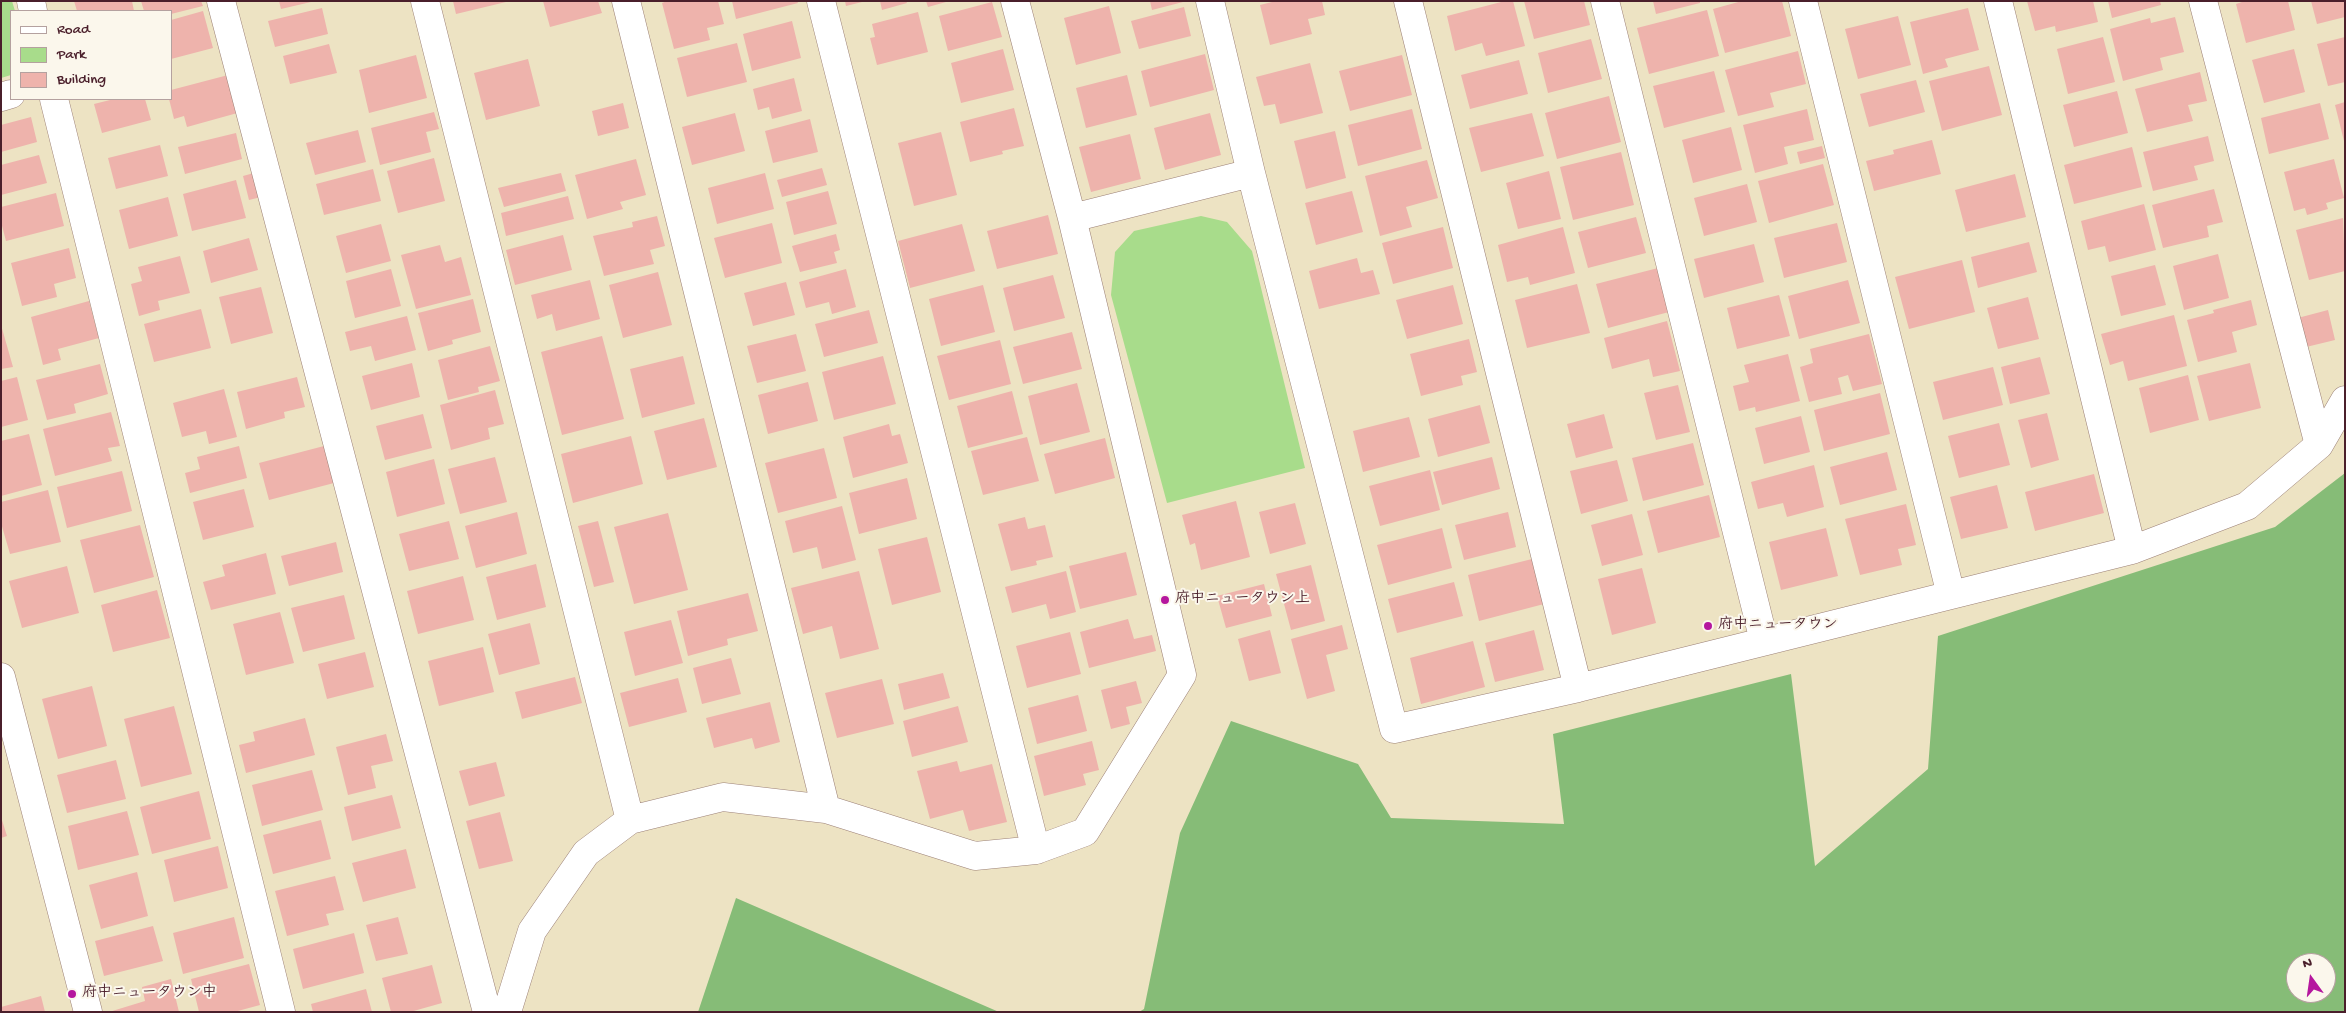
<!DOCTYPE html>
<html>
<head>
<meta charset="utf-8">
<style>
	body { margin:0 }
	#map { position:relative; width:2346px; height:1013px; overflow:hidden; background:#ede3c3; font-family:"Gochi Hand",sans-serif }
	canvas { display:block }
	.frame { position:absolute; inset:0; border:2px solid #4a1f2b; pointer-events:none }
	.legend { position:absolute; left:10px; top:10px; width:162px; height:90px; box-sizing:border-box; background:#fbf7ec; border:1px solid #b4a19f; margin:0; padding:6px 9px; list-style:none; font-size:15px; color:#4a1f2b }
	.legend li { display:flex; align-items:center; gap:10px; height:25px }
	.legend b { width:25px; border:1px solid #b4a19f }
	.north { position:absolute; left:2286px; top:953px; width:50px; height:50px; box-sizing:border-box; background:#fbf7ec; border:1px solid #b4a19f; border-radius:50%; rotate:346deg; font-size:14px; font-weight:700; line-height:20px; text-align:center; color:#4a1f2b }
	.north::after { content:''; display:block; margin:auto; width:18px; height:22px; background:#b5179e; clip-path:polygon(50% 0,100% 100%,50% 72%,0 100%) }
</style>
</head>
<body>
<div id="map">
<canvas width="2346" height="1013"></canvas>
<div class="frame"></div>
<ul class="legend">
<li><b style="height:6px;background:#fff"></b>Road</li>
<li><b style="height:14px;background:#a8dc8b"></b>Park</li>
<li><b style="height:14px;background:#eeb3ac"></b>Building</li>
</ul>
<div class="north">N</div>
</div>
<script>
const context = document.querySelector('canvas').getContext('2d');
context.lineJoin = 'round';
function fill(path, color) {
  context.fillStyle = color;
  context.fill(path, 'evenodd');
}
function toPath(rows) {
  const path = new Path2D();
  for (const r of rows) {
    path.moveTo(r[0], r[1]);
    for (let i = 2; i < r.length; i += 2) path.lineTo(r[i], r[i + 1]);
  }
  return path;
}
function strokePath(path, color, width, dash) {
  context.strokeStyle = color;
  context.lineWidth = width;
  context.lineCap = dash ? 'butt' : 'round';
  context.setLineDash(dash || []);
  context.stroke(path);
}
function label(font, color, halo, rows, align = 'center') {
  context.font = font + ' "Gochi Hand","Klee One",sans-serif';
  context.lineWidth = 4;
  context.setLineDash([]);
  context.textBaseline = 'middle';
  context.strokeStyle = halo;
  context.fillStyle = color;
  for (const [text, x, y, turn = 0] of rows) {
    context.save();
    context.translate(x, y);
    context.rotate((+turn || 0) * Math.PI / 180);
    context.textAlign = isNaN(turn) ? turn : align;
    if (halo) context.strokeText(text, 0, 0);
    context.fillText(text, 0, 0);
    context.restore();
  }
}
const green = toPath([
	[1,1,12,1,15,11,11,11,11,75,1,78],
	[1201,216,1227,222,1252,251,1305,468,1167,503,1111,295,1115,252,1134,231]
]);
const forest = toPath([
	[2345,473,2345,1012,1139,1012,1144,1009,1180,833,1231,721,1358,764,1391,818,1564,824,1553,734,1791,674,1815,866,1928,769,1938,636,2275,527],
	[2296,963,2326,963,2326,993,2296,993],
	[736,898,999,1012,698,1012]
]);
const building = toPath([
	[74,1,132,1,134,11,77,11],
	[141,1,201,1,203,6,171,14,171,11,144,11],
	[279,1,311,1,311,2,281,9],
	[453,1,506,1,506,2,456,14],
	[543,1,598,1,602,13,550,27],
	[667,1,718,1,724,24,707,28,710,40,674,49,662,3],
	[732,1,797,1,798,3,736,19],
	[845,1,862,1,862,2,846,6],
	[880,1,906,1,907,3,882,10],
	[926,1,946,1,946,2,928,7],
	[1150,1,1183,1,1183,2,1152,10],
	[1276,1,1322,1,1325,15,1308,19,1312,34,1270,45,1260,5],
	[1505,1,1513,1,1525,46,1486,56,1482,43,1455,51,1447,16],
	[1524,1,1584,1,1590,25,1534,39],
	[1653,1,1700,1,1700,3,1656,14],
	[1742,1,1782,1,1791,36,1725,53,1713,9],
	[2027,1,2093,1,2098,22,2056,32,2055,26,2035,31],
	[2108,1,2160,1,2161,5,2112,18],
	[2245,1,2288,1,2295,30,2246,43,2236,4],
	[2311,1,2345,1,2345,17,2317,24],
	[992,2,1002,37,948,51,939,16],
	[1109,6,1121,53,1076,65,1064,18],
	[1184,7,1191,36,1139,49,1131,21],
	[322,8,328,34,275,47,268,21],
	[1968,8,1979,50,1945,59,1948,67,1923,74,1910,22],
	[1707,10,1719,56,1649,74,1637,28],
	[203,11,213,48,171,59,171,20],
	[918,12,928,52,877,65,870,38,875,37,872,24],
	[1898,16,1911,65,1858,79,1845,29],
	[2175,17,2184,52,2160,58,2163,70,2123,81,2110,29,2150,18,2151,23],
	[792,21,801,58,752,71,743,34],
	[2103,37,2115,82,2068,94,2057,49],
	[2345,37,2345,82,2328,86,2317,44],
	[1591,39,1602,79,1548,93,1538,53],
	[737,43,747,82,687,97,677,58],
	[329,44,337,73,290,84,283,56],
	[1003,49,1014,90,961,103,951,63],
	[2294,49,2305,92,2264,103,2252,60],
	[1798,51,1806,84,1770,93,1774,107,1738,116,1725,70],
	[1205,54,1214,90,1150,107,1141,71],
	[416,55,427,98,369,113,359,70],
	[1402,55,1412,95,1350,111,1339,71],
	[528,59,540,106,486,120,474,73],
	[1519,60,1528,94,1470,109,1461,75],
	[1310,63,1323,113,1280,124,1275,104,1264,106,1256,77],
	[1989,66,2002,115,1942,131,1929,81],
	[1714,71,1725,112,1664,128,1653,86],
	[2200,72,2207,101,2188,105,2193,121,2147,132,2135,89],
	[232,74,241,112,187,127,184,116,174,119,169,99,171,99,171,90],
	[1127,75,1137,115,1086,128,1076,88],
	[794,78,802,111,772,119,769,107,758,110,753,89],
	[1916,80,1925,112,1869,127,1860,94],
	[2117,91,2128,133,2074,147,2063,105],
	[1609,96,1621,142,1557,159,1545,113],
	[114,99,145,99,151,120,102,133,94,104],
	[2345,102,2345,141,2344,141,2335,105],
	[623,103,629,128,598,136,592,111],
	[2320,103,2329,139,2269,154,2261,118],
	[1014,108,1024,146,1002,151,1003,154,970,162,960,122],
	[1412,109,1422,149,1358,166,1348,125],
	[1807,109,1814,140,1784,147,1788,164,1755,173,1743,125],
	[434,112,439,129,426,132,431,152,380,165,371,128],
	[735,113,745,151,692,165,682,127],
	[1210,113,1221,155,1165,170,1154,128],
	[1532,113,1544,156,1481,172,1469,128],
	[31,117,37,142,1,152,1,125],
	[810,119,818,152,773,163,765,131],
	[1731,127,1742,170,1693,183,1682,140],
	[358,130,366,162,315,175,306,143],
	[1335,131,1346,178,1306,189,1294,141],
	[941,132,957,195,914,206,898,143],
	[236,133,242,159,185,174,178,147],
	[1130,134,1141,179,1091,192,1079,147],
	[2208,136,2214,161,2194,166,2198,180,2153,191,2143,152],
	[1932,140,1941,174,1874,191,1866,161,1894,154,1893,150],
	[160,145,168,176,116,189,108,158],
	[1822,146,1825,158,1800,164,1797,152],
	[2132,147,2142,187,2074,204,2064,165],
	[1621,152,1634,205,1573,220,1560,167],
	[39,155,47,183,1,195,1,165],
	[434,158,445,201,398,213,387,171],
	[636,159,646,195,620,202,623,209,587,219,575,175],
	[2334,159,2344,198,2326,203,2328,209,2307,215,2305,208,2294,211,2284,172],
	[1427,160,1438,198,1406,207,1412,227,1380,236,1365,176],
	[1823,164,1834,205,1769,223,1758,181],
	[822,168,827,185,782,197,777,180],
	[373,169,381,201,324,215,316,184],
	[1549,171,1561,219,1518,229,1506,183],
	[254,173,261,197,249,200,243,176],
	[561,173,566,191,504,207,498,188],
	[765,173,774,209,717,224,708,188],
	[2015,174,2026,217,1966,232,1955,190],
	[236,180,246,218,192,231,183,194],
	[1747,184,1757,222,1704,236,1694,198],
	[2214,189,2223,222,2207,226,2209,237,2163,248,2152,205],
	[828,191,837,224,794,235,786,202],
	[1352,191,1363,232,1316,245,1305,203],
	[56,193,64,226,6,241,1,222,1,207],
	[568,196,574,219,506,236,501,213],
	[168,197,178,236,129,249,119,210],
	[2144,204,2156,250,2109,262,2105,246,2088,250,2081,221],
	[1048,215,1058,254,997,269,987,231],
	[657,216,665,246,650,250,654,264,604,276,593,236,633,227,632,222],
	[1636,217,1646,253,1588,268,1578,232],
	[2343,218,2345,271,2309,280,2296,230],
	[772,223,782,263,725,278,714,238],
	[1837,223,1847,262,1784,278,1774,238],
	[381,224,391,261,346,273,336,236],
	[962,224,975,271,910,288,898,241],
	[1443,227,1453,268,1393,284,1382,243],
	[1563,227,1575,273,1530,285,1528,277,1507,282,1498,245],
	[836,234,840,250,834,252,837,263,800,272,792,246],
	[563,235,572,270,515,285,506,250],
	[249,238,258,270,211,283,203,251],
	[2029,242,2037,272,1978,288,1971,257],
	[1754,244,1764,282,1704,298,1694,259],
	[440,245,445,262,461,257,471,295,416,309,401,255],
	[69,248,76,278,54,284,57,297,22,306,11,263],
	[2218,254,2229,298,2184,310,2173,266],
	[180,256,190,293,158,301,160,310,139,316,131,284,142,281,138,267],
	[1357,258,1361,273,1373,270,1380,294,1319,309,1309,271],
	[1962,260,1975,312,1909,329,1895,277],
	[2155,265,2166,305,2121,316,2111,276],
	[1658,268,1669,312,1608,328,1596,284],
	[391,269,401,306,355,318,346,281],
	[846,269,856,307,832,314,829,302,806,308,799,282],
	[658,272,672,325,623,338,609,285],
	[1053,275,1065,318,1014,331,1003,288],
	[590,280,600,319,556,331,552,314,537,319,531,295],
	[1848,280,1860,323,1799,339,1788,296],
	[786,282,795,315,753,326,744,293],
	[1577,284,1590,333,1527,348,1515,300],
	[983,285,995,332,941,346,929,299],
	[1453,285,1463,324,1407,339,1396,300],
	[261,287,273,333,231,344,219,297],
	[1779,295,1790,336,1737,349,1727,308],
	[2028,297,2039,339,1998,349,1987,308],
	[473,299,481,332,452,340,453,344,428,351,418,313],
	[2251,300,2257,325,2232,332,2237,352,2198,362,2187,320,2214,313,2213,310],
	[89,301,99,338,58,349,61,360,43,365,31,317],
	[201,309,211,348,154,362,144,324],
	[869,310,878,343,824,357,815,324],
	[2328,310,2335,340,2302,348,2294,319],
	[2174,315,2187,366,2128,381,2123,361,2110,365,2101,334],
	[407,316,416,350,375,361,371,346,350,351,345,332],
	[1667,321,1680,371,1653,377,1649,359,1612,369,1604,338],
	[1,325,13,367,1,369],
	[1072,332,1082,369,1023,384,1013,347],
	[796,334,806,371,757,383,747,346],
	[1869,334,1882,384,1853,391,1848,375,1838,378,1842,394,1809,402,1800,367,1813,363,1810,349],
	[602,336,624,419,562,435,541,352],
	[1469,339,1477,372,1461,376,1463,385,1421,396,1410,354],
	[1000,340,1011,384,949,400,937,356],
	[490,346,500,381,478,387,479,392,448,400,438,360],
	[1788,354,1800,401,1756,412,1755,407,1739,411,1733,386,1749,382,1744,365],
	[683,356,695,404,642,418,630,369],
	[883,356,896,404,834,420,822,372],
	[2040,357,2050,394,2010,404,2001,367],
	[412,363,420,397,371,410,362,376],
	[2250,363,2261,408,2209,421,2197,376],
	[100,364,108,394,74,404,76,413,47,420,36,380],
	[1993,367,2003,405,1943,420,1933,382],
	[2188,375,2199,420,2150,433,2139,388],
	[17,377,28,420,1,427,1,381],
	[297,377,305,407,284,412,285,418,246,429,237,392],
	[808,382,818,421,768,434,758,395],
	[1077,383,1090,432,1040,445,1028,396],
	[1678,385,1690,432,1656,440,1644,393],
	[224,389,237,437,209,444,206,431,182,437,173,403],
	[495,390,504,424,488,428,490,439,451,450,440,405],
	[1012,391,1023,434,968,448,957,406],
	[1880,393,1890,434,1824,451,1814,410],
	[1480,405,1490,443,1438,457,1428,419],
	[111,412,120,446,108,448,112,461,55,476,43,429],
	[2047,413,2059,460,2031,468,2018,420],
	[423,414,432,448,385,460,376,426],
	[1604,414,1613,448,1576,458,1567,424],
	[1801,416,1810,452,1764,464,1755,428],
	[1409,417,1420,457,1363,472,1353,431],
	[704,418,717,467,667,480,654,431],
	[1999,423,2010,465,1959,478,1948,436],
	[889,424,892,436,900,434,908,463,853,478,843,437],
	[29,434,42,485,1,496,1,441],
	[631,436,643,484,573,503,561,454],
	[1027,437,1039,481,983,495,971,451],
	[1105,438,1115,478,1055,494,1044,454],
	[1693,443,1704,485,1643,501,1632,458],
	[239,446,247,478,190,493,185,473,200,469,197,457],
	[324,446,334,483,269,500,259,463],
	[824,448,837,498,778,513,765,463],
	[1887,452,1897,490,1840,505,1830,467],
	[495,457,507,502,460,514,448,469],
	[1492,457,1500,489,1442,505,1433,472],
	[434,459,445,504,397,517,386,472],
	[1617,460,1628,501,1581,514,1570,471],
	[1814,465,1824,507,1787,517,1783,503,1758,509,1751,482],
	[1430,470,1440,510,1380,526,1369,486],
	[122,471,132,511,67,528,57,487],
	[2094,474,2104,513,2035,531,2025,492],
	[907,478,917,519,859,534,849,493],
	[1997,485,2008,528,1961,539,1950,497],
	[244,489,254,527,203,540,193,502],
	[48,490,61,542,10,554,1,523,1,502],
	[1709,495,1720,537,1658,553,1647,511],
	[1236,501,1250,557,1201,570,1195,543,1190,545,1182,515],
	[1295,503,1306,544,1270,554,1259,512],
	[1906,504,1916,545,1898,549,1902,565,1860,575,1845,519],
	[842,506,856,560,822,569,817,547,793,553,785,521],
	[517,512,527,554,476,568,465,526],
	[1508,512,1516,547,1464,560,1455,525],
	[668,513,688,590,634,604,614,527],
	[1632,514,1643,555,1602,566,1591,525],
	[1025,517,1028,529,1045,525,1053,557,1036,561,1037,565,1011,571,998,524],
	[449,521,459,559,409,571,399,534],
	[598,521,614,582,594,587,578,526],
	[140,525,154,577,94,593,80,540],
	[1442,528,1452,568,1388,585,1377,545],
	[1826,528,1838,576,1781,590,1769,542],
	[927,537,941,592,892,605,878,549],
	[336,542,343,572,289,586,281,556],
	[1126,552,1137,595,1080,609,1069,566],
	[266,553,276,594,211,610,203,582,225,576,222,565],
	[1532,559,1544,604,1479,621,1468,575],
	[536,564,546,607,497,620,486,577],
	[1311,565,1325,621,1291,630,1276,574],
	[67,566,79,613,22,628,9,581],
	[1642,568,1656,623,1612,635,1598,579],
	[859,571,879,649,840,659,832,626,803,634,791,588],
	[1066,571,1076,612,1050,619,1046,604,1012,613,1005,587],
	[463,576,474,620,418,634,407,591],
	[1454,582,1463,616,1397,633,1388,599],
	[1264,584,1272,616,1226,628,1217,596],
	[157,590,170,638,113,652,101,605],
	[748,593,758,631,727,639,728,645,688,656,677,611],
	[344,595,355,639,303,652,291,608],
	[280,612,294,663,246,675,233,624],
	[1128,619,1134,639,1152,635,1156,651,1089,668,1080,632],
	[671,620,683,663,635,676,624,632],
	[530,623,540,664,499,675,488,634],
	[1342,625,1348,649,1326,655,1335,691,1307,699,1291,639],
	[1270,630,1281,673,1249,681,1238,639],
	[1534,630,1544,670,1495,682,1485,643],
	[1070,632,1081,674,1027,688,1016,646],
	[1473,641,1485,687,1421,704,1410,658],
	[483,647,494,692,439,706,428,661],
	[365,652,374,687,327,699,318,664],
	[731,658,741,694,702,704,693,668],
	[943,673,950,698,904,710,898,684],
	[575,677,582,703,522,719,515,692],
	[678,678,687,712,629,727,620,693],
	[882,679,894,724,837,738,825,693],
	[1136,681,1142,703,1126,707,1130,724,1111,729,1101,690],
	[92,686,107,746,58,759,42,699],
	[1078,695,1087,731,1037,744,1028,708],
	[770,702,780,742,755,749,752,738,714,748,706,718],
	[174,706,192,774,141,787,124,719],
	[958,706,968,742,912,757,903,721],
	[305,718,315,755,246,773,239,745,255,741,253,732],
	[386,734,393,761,371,766,376,788,348,795,336,747],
	[1092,741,1099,770,1083,774,1086,785,1044,796,1034,756],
	[116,760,126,799,67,813,57,775],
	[957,761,960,772,992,764,1007,822,969,831,963,810,930,819,917,771],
	[496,762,505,796,469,806,459,771],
	[312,770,323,810,262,826,252,785],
	[199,791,211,839,152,854,140,807],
	[392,795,401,828,352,841,344,807],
	[127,811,139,855,78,870,68,826],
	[500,812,513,861,479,869,466,821],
	[1,817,7,836,1,838],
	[321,820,331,859,273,874,263,835],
	[218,846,228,888,174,902,164,860],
	[406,849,416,888,363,902,352,863],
	[137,872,148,916,101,929,89,885],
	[335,876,344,910,326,914,329,925,287,936,275,891],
	[234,917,244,958,183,974,173,933],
	[398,917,408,954,376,961,366,925],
	[153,926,163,961,104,976,95,941],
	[354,933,364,973,303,989,293,949],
	[249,964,260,1005,234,1012,199,1012,191,979],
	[432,965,442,1003,410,1012,391,1012,382,978],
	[171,979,179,1012,109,1012,145,1001,142,987],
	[366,989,372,1012,313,1012,311,1004],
	[41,996,45,1012,1,1012,1,1007]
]);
const street = toPath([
	[31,1,33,11],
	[221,1,487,1012],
	[425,1,630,820],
	[626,1,826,809],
	[821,1,1036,850],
	[1015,1,1072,218],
	[1210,1,1251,173],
	[1408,1,1578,688],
	[1605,1,1764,641],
	[1803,1,1951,595],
	[1998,1,2132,550],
	[2203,1,2319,445],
	[1,97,11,94],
	[54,99,281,1012],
	[1,677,88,1012],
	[507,1012,532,931,586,853,630,820,723,797,826,809,975,856,1036,850,1085,832,1182,675,1072,218,1251,173,1394,729,1578,688,2132,550,2247,506,2319,445,2345,400]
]);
const markers = [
	[1165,600,5,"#b5179e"],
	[1708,626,5,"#b5179e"],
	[72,994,5,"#b5179e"]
];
const poiNames = [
	["府中ニュータウン上",1175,600],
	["府中ニュータウン",1718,626],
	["府中ニュータウン中",82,994]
];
fill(green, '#a8dc8b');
fill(forest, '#86bc77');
fill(building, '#eeb3ac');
strokePath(street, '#9c8177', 29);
strokePath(street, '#fff', 28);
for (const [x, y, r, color] of markers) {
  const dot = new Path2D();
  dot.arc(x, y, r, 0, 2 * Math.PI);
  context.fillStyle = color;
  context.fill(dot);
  strokePath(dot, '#fbf7ec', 2);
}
label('bold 15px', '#4a1f2b', '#fbf7ec', poiNames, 'left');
</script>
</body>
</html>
